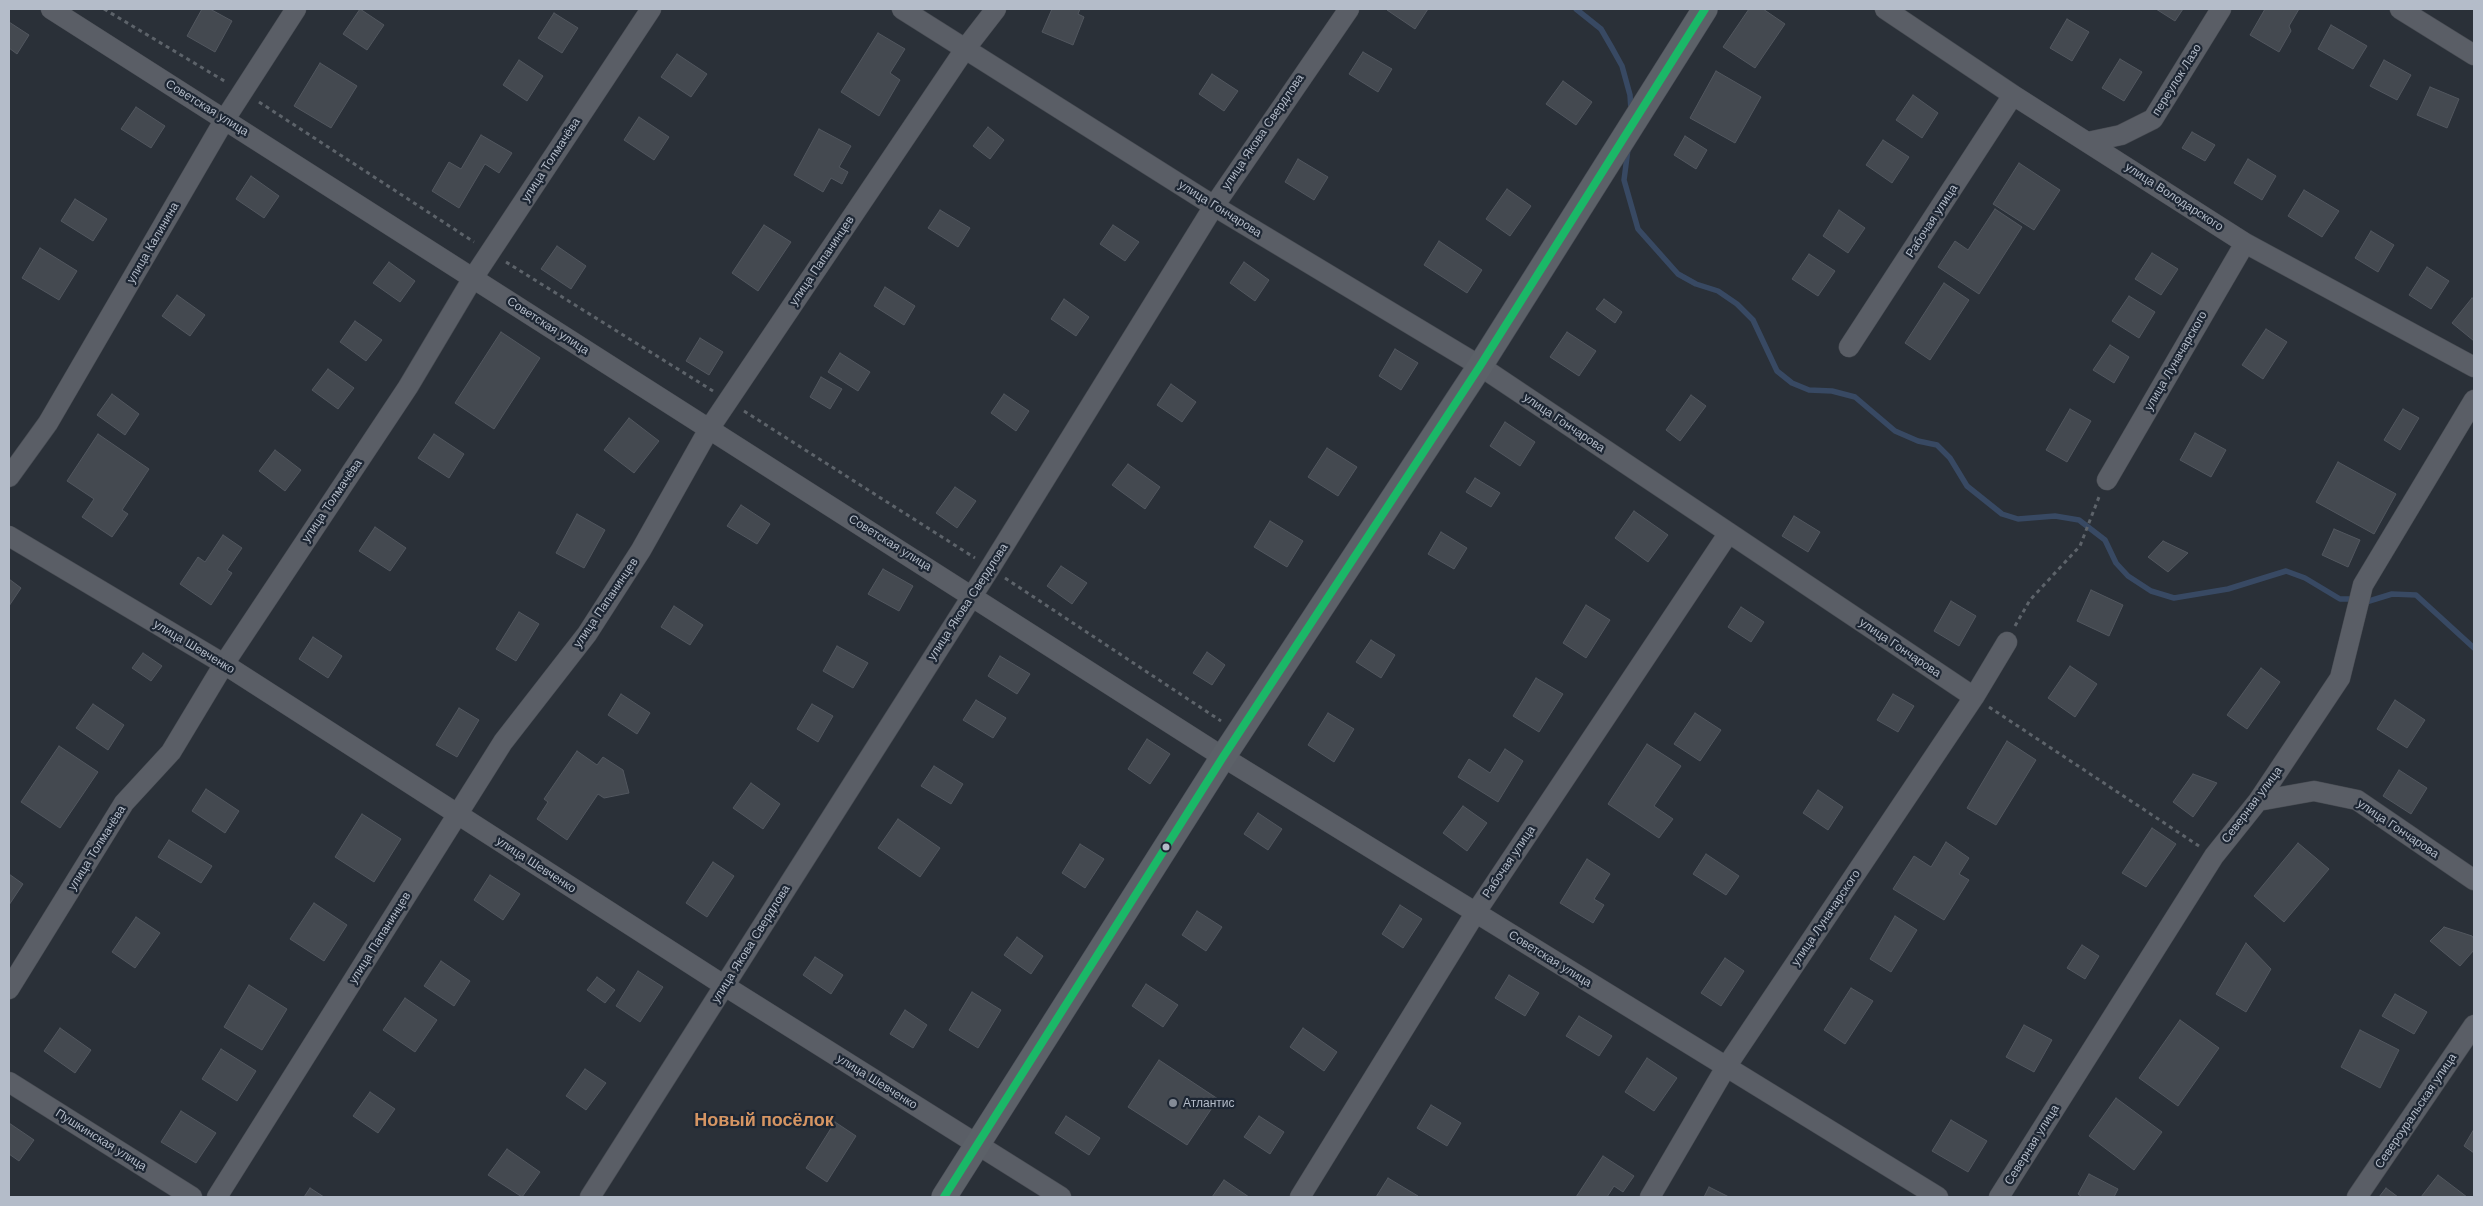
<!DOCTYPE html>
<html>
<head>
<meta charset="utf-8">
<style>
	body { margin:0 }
	#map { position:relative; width:2483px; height:1206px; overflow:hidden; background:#2a3038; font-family:"Work Sans",sans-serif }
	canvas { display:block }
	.frame { position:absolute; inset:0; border:10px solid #b4bcc9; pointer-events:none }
</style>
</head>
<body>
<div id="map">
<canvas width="2483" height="1206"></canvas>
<div class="frame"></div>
</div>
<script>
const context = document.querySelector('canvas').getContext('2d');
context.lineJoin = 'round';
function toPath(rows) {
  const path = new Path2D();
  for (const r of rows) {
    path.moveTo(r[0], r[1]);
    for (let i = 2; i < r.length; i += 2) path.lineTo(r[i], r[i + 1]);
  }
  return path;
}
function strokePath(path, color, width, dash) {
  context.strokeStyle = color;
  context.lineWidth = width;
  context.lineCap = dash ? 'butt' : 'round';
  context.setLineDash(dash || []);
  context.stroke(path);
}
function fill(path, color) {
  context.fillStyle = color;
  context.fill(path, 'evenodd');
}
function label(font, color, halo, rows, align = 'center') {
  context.font = font + ' "Work Sans",sans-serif';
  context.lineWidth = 4.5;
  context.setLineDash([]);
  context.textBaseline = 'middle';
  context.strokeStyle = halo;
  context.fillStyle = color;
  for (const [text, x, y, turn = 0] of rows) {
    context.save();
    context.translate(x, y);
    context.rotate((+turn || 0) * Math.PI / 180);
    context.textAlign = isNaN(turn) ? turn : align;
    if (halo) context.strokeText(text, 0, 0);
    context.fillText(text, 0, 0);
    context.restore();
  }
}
const stream = toPath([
	[1576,9,1601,29,1612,48,1622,66,1630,95,1631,110],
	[1628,149,1624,180,1638,229,1678,274,1696,284,1718,291,1737,304,1753,320,1777,371,1792,383,1809,390,1832,391,1855,397,1895,431,1918,441,1937,445,1950,458,1967,486,2002,514,2018,519,2055,516,2079,520,2105,540,2116,563,2128,576,2151,591,2174,598,2228,589,2286,571,2305,578,2340,599,2352,599],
	[2366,602,2392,594,2416,595,2474,648]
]);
const building = toPath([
	[202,9,210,9,232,21,215,52,187,36,202,9],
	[360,9,384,25,367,50,343,34,360,9],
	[1052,9,1080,9,1078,14,1084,17,1073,45,1042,32,1052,9],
	[1388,9,1428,9,1415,29,1387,10,1388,9],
	[1749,9,1763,9,1785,24,1755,68,1723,47,1749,9],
	[2156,9,2183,9,2175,21,2156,9],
	[2265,9,2299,9,2289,26,2291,31,2279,52,2250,35,2265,9],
	[554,13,578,28,562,53,538,38,554,13],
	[2067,19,2089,32,2072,61,2050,48,2067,19],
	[9,22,29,35,17,54,9,48,9,22],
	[2331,25,2367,46,2353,69,2318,49,2331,25],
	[878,33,905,49,890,73,900,80,879,116,841,92,878,33],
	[1363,52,1392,69,1378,92,1349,74,1363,52],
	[677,54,707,74,691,97,661,77,677,54],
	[2120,59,2142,72,2124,101,2102,88,2120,59],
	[519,60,543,76,527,101,503,85,519,60],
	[2384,60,2411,75,2397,100,2370,86,2384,60],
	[320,63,357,86,331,128,294,106,320,63],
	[1716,71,1761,97,1735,143,1690,118,1716,71],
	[1212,74,1238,91,1224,111,1199,94,1212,74],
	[1563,81,1592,102,1576,125,1546,104,1563,81],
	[2430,87,2459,99,2447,128,2417,115,2430,87],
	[1913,95,1938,113,1922,138,1896,120,1913,95],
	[136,107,165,126,151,148,121,129,136,107],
	[639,117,669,137,654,160,624,140,639,117],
	[988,127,1004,140,990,159,973,146,988,127],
	[819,129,851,146,839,167,848,172,842,184,831,178,823,192,794,175,819,129],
	[2192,132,2215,145,2205,161,2182,148,2192,132],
	[481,135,512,153,499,173,485,164,459,208,432,191,449,162,461,169,481,135],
	[1685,136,1707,150,1696,169,1674,155,1685,136],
	[1883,140,1909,157,1892,183,1866,165,1883,140],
	[1298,159,1328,177,1314,200,1285,182,1298,159],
	[2248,159,2276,176,2262,200,2234,183,2248,159],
	[2019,163,2060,190,2034,230,1993,204,2019,163],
	[251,176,279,196,264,218,236,199,251,176],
	[1507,189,1531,206,1510,236,1486,219,1507,189],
	[2304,190,2339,211,2322,237,2288,216,2304,190],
	[75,199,107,219,93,241,61,221,75,199],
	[1995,209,2022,227,1979,294,1938,267,1955,241,1968,250,1995,209],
	[940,210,970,228,958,247,928,228,940,210],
	[1839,210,1865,228,1848,253,1823,236,1839,210],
	[764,225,791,242,758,291,732,273,764,225],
	[1113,225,1139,242,1125,261,1100,244,1113,225],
	[2371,231,2394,245,2378,272,2355,258,2371,231],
	[1439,241,1482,270,1467,293,1424,265,1439,241],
	[557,246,586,266,571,289,541,269,557,246],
	[40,248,77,271,59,300,22,278,40,248],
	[2152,253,2178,269,2161,295,2135,279,2152,253],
	[1809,254,1835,271,1818,296,1792,279,1809,254],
	[389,262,415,281,400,302,373,283,389,262],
	[1244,262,1269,280,1255,301,1230,283,1244,262],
	[2427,267,2449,281,2431,309,2409,295,2427,267],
	[1944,283,1969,300,1930,360,1905,343,1944,283],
	[885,287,915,306,904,325,874,306,885,287],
	[177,295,205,315,190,336,162,316,177,295],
	[2129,296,2155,312,2139,338,2112,321,2129,296],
	[2472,298,2474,299,2474,341,2452,323,2472,298],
	[1064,299,1089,317,1076,336,1051,319,1064,299],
	[1604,299,1622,312,1615,323,1596,309,1604,299],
	[355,321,382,340,366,361,340,342,355,321],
	[2266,329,2287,342,2263,379,2242,365,2266,329],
	[501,332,540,358,494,429,455,403,501,332],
	[1567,332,1596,351,1579,376,1550,357,1567,332],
	[700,338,723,352,709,375,686,361,700,338],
	[2110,345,2129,357,2114,383,2093,370,2110,345],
	[1395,349,1418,363,1401,390,1379,376,1395,349],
	[840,353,870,372,858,391,828,372,840,353],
	[328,369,354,388,338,409,312,390,328,369],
	[821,377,842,389,830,409,810,397,821,377],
	[1171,384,1196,402,1182,422,1157,405,1171,384],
	[112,394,139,414,125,435,97,415,112,394],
	[1004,394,1029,411,1016,431,991,413,1004,394],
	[1691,395,1706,406,1680,441,1666,430,1691,395],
	[2070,409,2091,421,2067,462,2046,450,2070,409],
	[2403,409,2419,418,2400,450,2384,440,2403,409],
	[629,418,659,441,634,473,604,450,629,418],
	[1505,422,1535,442,1520,466,1490,446,1505,422],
	[2195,433,2226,450,2211,477,2180,460,2195,433],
	[98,434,149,469,122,510,128,514,112,537,82,517,94,499,67,481,98,434],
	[434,434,464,454,449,478,418,458,434,434],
	[1327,448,1357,467,1338,496,1308,477,1327,448],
	[275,450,301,470,285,491,259,471,275,450],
	[2338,462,2396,494,2374,534,2316,502,2338,462],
	[1128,464,1160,487,1145,509,1112,485,1128,464],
	[1475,478,1500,493,1491,507,1466,492,1475,478],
	[955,487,976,501,957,528,936,513,955,487],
	[741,505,770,524,757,544,727,526,741,505],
	[1634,511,1668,535,1648,562,1615,538,1634,511],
	[577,514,605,530,584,568,556,553,577,514],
	[1794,516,1820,532,1808,552,1782,536,1794,516],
	[1270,521,1303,541,1287,567,1254,547,1270,521],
	[375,527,406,548,390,571,359,551,375,527],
	[2334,529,2360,540,2348,567,2322,555,2334,529],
	[1441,532,1467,548,1454,569,1428,554,1441,532],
	[223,535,242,548,227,570,232,573,211,605,180,584,198,557,205,562,223,535],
	[2163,541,2188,553,2168,572,2148,557,2163,541],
	[1061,566,1087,583,1072,604,1047,586,1061,566],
	[883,569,913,586,899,611,868,594,883,569],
	[9,579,21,588,9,606,9,579],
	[2091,590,2123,605,2109,636,2077,621,2091,590],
	[1951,601,1976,616,1959,646,1934,631,1951,601],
	[1586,605,1610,620,1586,658,1563,643,1586,605],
	[674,606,703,625,690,645,661,627,674,606],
	[1741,607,1764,622,1751,642,1728,627,1741,607],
	[519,612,539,624,516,661,496,649,519,612],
	[313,637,342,656,328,678,299,659,313,637],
	[1371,640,1395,655,1381,678,1356,662,1371,640],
	[837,646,868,663,853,688,823,671,837,646],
	[1207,652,1225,665,1212,685,1193,673,1207,652],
	[143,653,162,666,151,681,132,668,143,653],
	[1000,656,1030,674,1017,694,988,676,1000,656],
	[2070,666,2097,684,2075,717,2048,698,2070,666],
	[2261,668,2280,682,2247,729,2227,715,2261,668],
	[1536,678,1563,694,1539,732,1513,716,1536,678],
	[621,694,650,713,637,734,608,715,621,694],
	[1893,694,1914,706,1898,732,1877,720,1893,694],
	[976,700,1006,718,993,738,963,720,976,700],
	[2395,700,2425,720,2407,748,2377,729,2395,700],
	[93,704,124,725,108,750,76,728,93,704],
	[812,704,833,716,818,742,797,729,812,704],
	[459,708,479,720,457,757,436,745,459,708],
	[1328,713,1354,729,1334,762,1308,745,1328,713],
	[1695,713,1721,730,1700,761,1674,744,1695,713],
	[1147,739,1170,754,1150,784,1128,769,1147,739],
	[2007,741,2036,760,1996,825,1967,808,2007,741],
	[1647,744,1681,766,1654,806,1673,819,1659,838,1608,804,1647,744],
	[59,746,98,772,60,828,21,802,59,746],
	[1505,749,1523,761,1498,802,1458,777,1469,759,1490,773,1505,749],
	[577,751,597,765,603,757,623,770,629,793,604,798,598,794,567,840,537,819,548,802,544,799,577,751],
	[934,766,963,784,951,804,921,786,934,766],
	[2399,770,2427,788,2411,814,2383,796,2399,770],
	[2193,774,2217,783,2193,817,2173,802,2193,774],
	[751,783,780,804,763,829,733,808,751,783],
	[206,789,239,811,225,833,192,811,206,789],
	[1818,790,1843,807,1828,830,1803,813,1818,790],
	[1463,806,1487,823,1467,851,1443,833,1463,806],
	[1258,813,1282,829,1268,850,1244,834,1258,813],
	[362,814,401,839,374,882,335,857,362,814],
	[898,819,940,848,920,877,878,848,898,819],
	[2152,828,2176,844,2146,887,2122,873,2152,828],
	[169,840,212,866,201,883,158,857,169,840],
	[1946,842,1969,858,1959,874,1969,880,1944,920,1893,889,1914,856,1931,867,1946,842],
	[2298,843,2329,869,2284,922,2254,896,2298,843],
	[1080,844,1104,859,1085,888,1062,873,1080,844],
	[1706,854,1739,876,1726,895,1693,874,1706,854],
	[1587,859,1610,874,1594,899,1604,905,1593,923,1560,903,1587,859],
	[713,862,734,876,707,917,686,903,713,862],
	[9,874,23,884,9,905,9,874],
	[490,875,520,894,503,920,474,900,490,875],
	[314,903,347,925,324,961,290,939,314,903],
	[1400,905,1422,919,1403,948,1382,934,1400,905],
	[1197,911,1222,927,1206,951,1182,935,1197,911],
	[1895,916,1917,930,1891,972,1870,959,1895,916],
	[136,917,160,933,135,968,112,952,136,917],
	[2444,927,2472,936,2474,939,2474,950,2460,966,2430,941,2444,927],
	[1017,937,1043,956,1031,974,1004,955,1017,937],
	[2246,943,2271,969,2246,1012,2216,994,2246,943],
	[2082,945,2099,956,2085,979,2067,968,2082,945],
	[815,957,843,975,831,994,803,975,815,957],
	[1725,958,1744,971,1721,1006,1701,993,1725,958],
	[441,961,470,981,454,1006,424,986,441,961],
	[638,971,663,987,640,1022,616,1006,638,971],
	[1509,975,1539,993,1525,1016,1495,998,1509,975],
	[597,977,615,990,605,1003,587,990,597,977],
	[1146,984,1178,1005,1163,1027,1132,1006,1146,984],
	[249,985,287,1009,262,1050,224,1027,249,985],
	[1851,988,1873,1001,1845,1044,1824,1030,1851,988],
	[972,992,1001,1010,978,1048,949,1030,972,992],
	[2395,994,2427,1012,2414,1034,2382,1016,2395,994],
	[405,998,437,1020,415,1052,383,1030,405,998],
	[905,1010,927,1025,913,1048,890,1034,905,1010],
	[1579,1016,1612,1036,1599,1056,1566,1036,1579,1016],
	[2180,1020,2219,1048,2178,1106,2139,1078,2180,1020],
	[2024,1025,2052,1040,2034,1072,2006,1057,2024,1025],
	[60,1028,91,1050,75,1073,44,1051,60,1028],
	[1303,1028,1337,1052,1324,1071,1290,1047,1303,1028],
	[2360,1030,2399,1050,2380,1088,2341,1067,2360,1030],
	[221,1049,256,1071,237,1101,202,1079,221,1049],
	[1647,1058,1677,1078,1654,1111,1625,1092,1647,1058],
	[1159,1060,1218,1099,1187,1145,1128,1107,1159,1060],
	[585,1069,606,1083,586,1110,566,1096,585,1069],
	[370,1092,395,1109,378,1133,353,1116,370,1092],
	[2116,1098,2162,1132,2134,1170,2089,1136,2116,1098],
	[1431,1105,1461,1123,1447,1146,1417,1128,1431,1105],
	[181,1111,216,1133,196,1163,161,1142,181,1111],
	[1066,1116,1100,1138,1089,1155,1055,1133,1066,1116],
	[1259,1116,1284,1132,1270,1154,1244,1137,1259,1116],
	[1951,1120,1987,1141,1968,1172,1932,1151,1951,1120],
	[835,1122,856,1136,827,1182,806,1168,835,1122],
	[9,1123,34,1140,19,1161,9,1154,9,1123],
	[2474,1129,2474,1153,2464,1146,2474,1129],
	[507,1149,540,1172,522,1197,488,1175,507,1149],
	[1603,1156,1634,1176,1623,1192,1614,1186,1607,1197,1576,1197,1603,1156],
	[2089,1174,2118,1189,2114,1197,2082,1197,2078,1194,2089,1174],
	[2438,1175,2467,1197,2421,1197,2438,1175],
	[1388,1178,1418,1196,1417,1197,1376,1197,1388,1178],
	[1224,1180,1249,1197,1212,1197,1224,1180],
	[1709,1187,1729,1197,1704,1197,1709,1187],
	[310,1188,324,1197,304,1197,310,1188],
	[2386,1188,2398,1197,2379,1197,2386,1188]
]);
const path = toPath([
	[104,9,226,82],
	[259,102,474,242],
	[506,262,713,391],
	[744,411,975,558],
	[1005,578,1221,721],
	[2015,626,2030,600,2080,546,2099,497],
	[1989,707,2199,846]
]);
const minor = toPath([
	[51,9,1223,757,1938,1197],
	[902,9,1214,206,1480,366,1974,697],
	[1885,9,2013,95,2245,243,2474,367],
	[2400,9,2474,55],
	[2088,142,2121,135,2153,119,2221,9],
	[1849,347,2013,95],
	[9,477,48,423,225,119,296,9],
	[2107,480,2245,243],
	[9,536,224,664,725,986,1061,1197],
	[2258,801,2314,791,2357,800,2474,880],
	[9,989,124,803,171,752,224,664,408,387,473,278,651,9],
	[9,1082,192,1197],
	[217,1197,503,742,587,634,641,550,709,429,965,49,996,9],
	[590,1197,990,568,1214,206,1349,9],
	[1300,1197,1476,912,1728,534],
	[1650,1197,1726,1067,1974,697,2007,642],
	[1999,1197,2214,856,2258,801,2340,678,2363,585,2474,400],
	[2357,1197,2474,1025]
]);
const major = toPath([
	[944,1197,1223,757,1480,366,1705,9]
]);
const bus1 = toPath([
	[944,1197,1223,757,1480,366,1705,9]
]);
const markers = [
	[1166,847,4.5,"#b4bcc9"],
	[1173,1103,5,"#848b96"]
];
const streetNames = [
	["переулок Лазо",2177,80,-58],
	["Советская улица",207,108,32],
	["улица Якова Свердлова",1263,132,-56],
	["улица Толмачёва",551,160,-57],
	["улица Володарского",2174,197,33],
	["улица Гончарова",1220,209,32],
	["Рабочая улица",1932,221,-57],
	["улица Калинина",153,243,-60],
	["улица Папанинцев",822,261,-56],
	["Советская улица",548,326,33],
	["улица Луначарского",2176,361,-60],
	["улица Гончарова",1564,423,34],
	["улица Толмачёва",332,501,-56],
	["Советская улица",890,543,32],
	["улица Якова Свердлова",968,602,-57],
	["улица Папанинцев",606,603,-56],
	["улица Шевченко",194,647,31],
	["улица Гончарова",1900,648,34],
	["Северная улица",2252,805,-53],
	["улица Гончарова",2398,829,34],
	["улица Толмачёва",97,848,-58],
	["Рабочая улица",1509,862,-56],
	["улица Шевченко",536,865,33],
	["улица Луначарского",1826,918,-56],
	["улица Папанинцев",380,938,-58],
	["улица Якова Свердлова",751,944,-58],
	["Советская улица",1550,959,32],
	["улица Шевченко",877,1082,32],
	["Североуральская улица",2416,1111,-56],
	["Пушкинская улица",101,1140,32],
	["Северная улица",2032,1145,-58]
];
const poiNames = [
	["Атлантис",1183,1103]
];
const districtNames = [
	["Новый посёлок",764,1121]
];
strokePath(stream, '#384963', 5.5);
fill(building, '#444950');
strokePath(building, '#52575f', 1);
strokePath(minor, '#484c53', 21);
strokePath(major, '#484c55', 26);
strokePath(path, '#5d636a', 3, [4, 4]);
strokePath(minor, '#5a5e66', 20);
strokePath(major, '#5c6168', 25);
strokePath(bus1, '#1ab867', 8);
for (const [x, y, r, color] of markers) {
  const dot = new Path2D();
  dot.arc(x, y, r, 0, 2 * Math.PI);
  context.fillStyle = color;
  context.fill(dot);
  strokePath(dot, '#1d2633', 2);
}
label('12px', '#b4bcc9', '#1d2633', streetNames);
label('12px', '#b4bcc9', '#1d2633', poiNames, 'left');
label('bold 18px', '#d59563', '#1d2633', districtNames);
</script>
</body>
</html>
